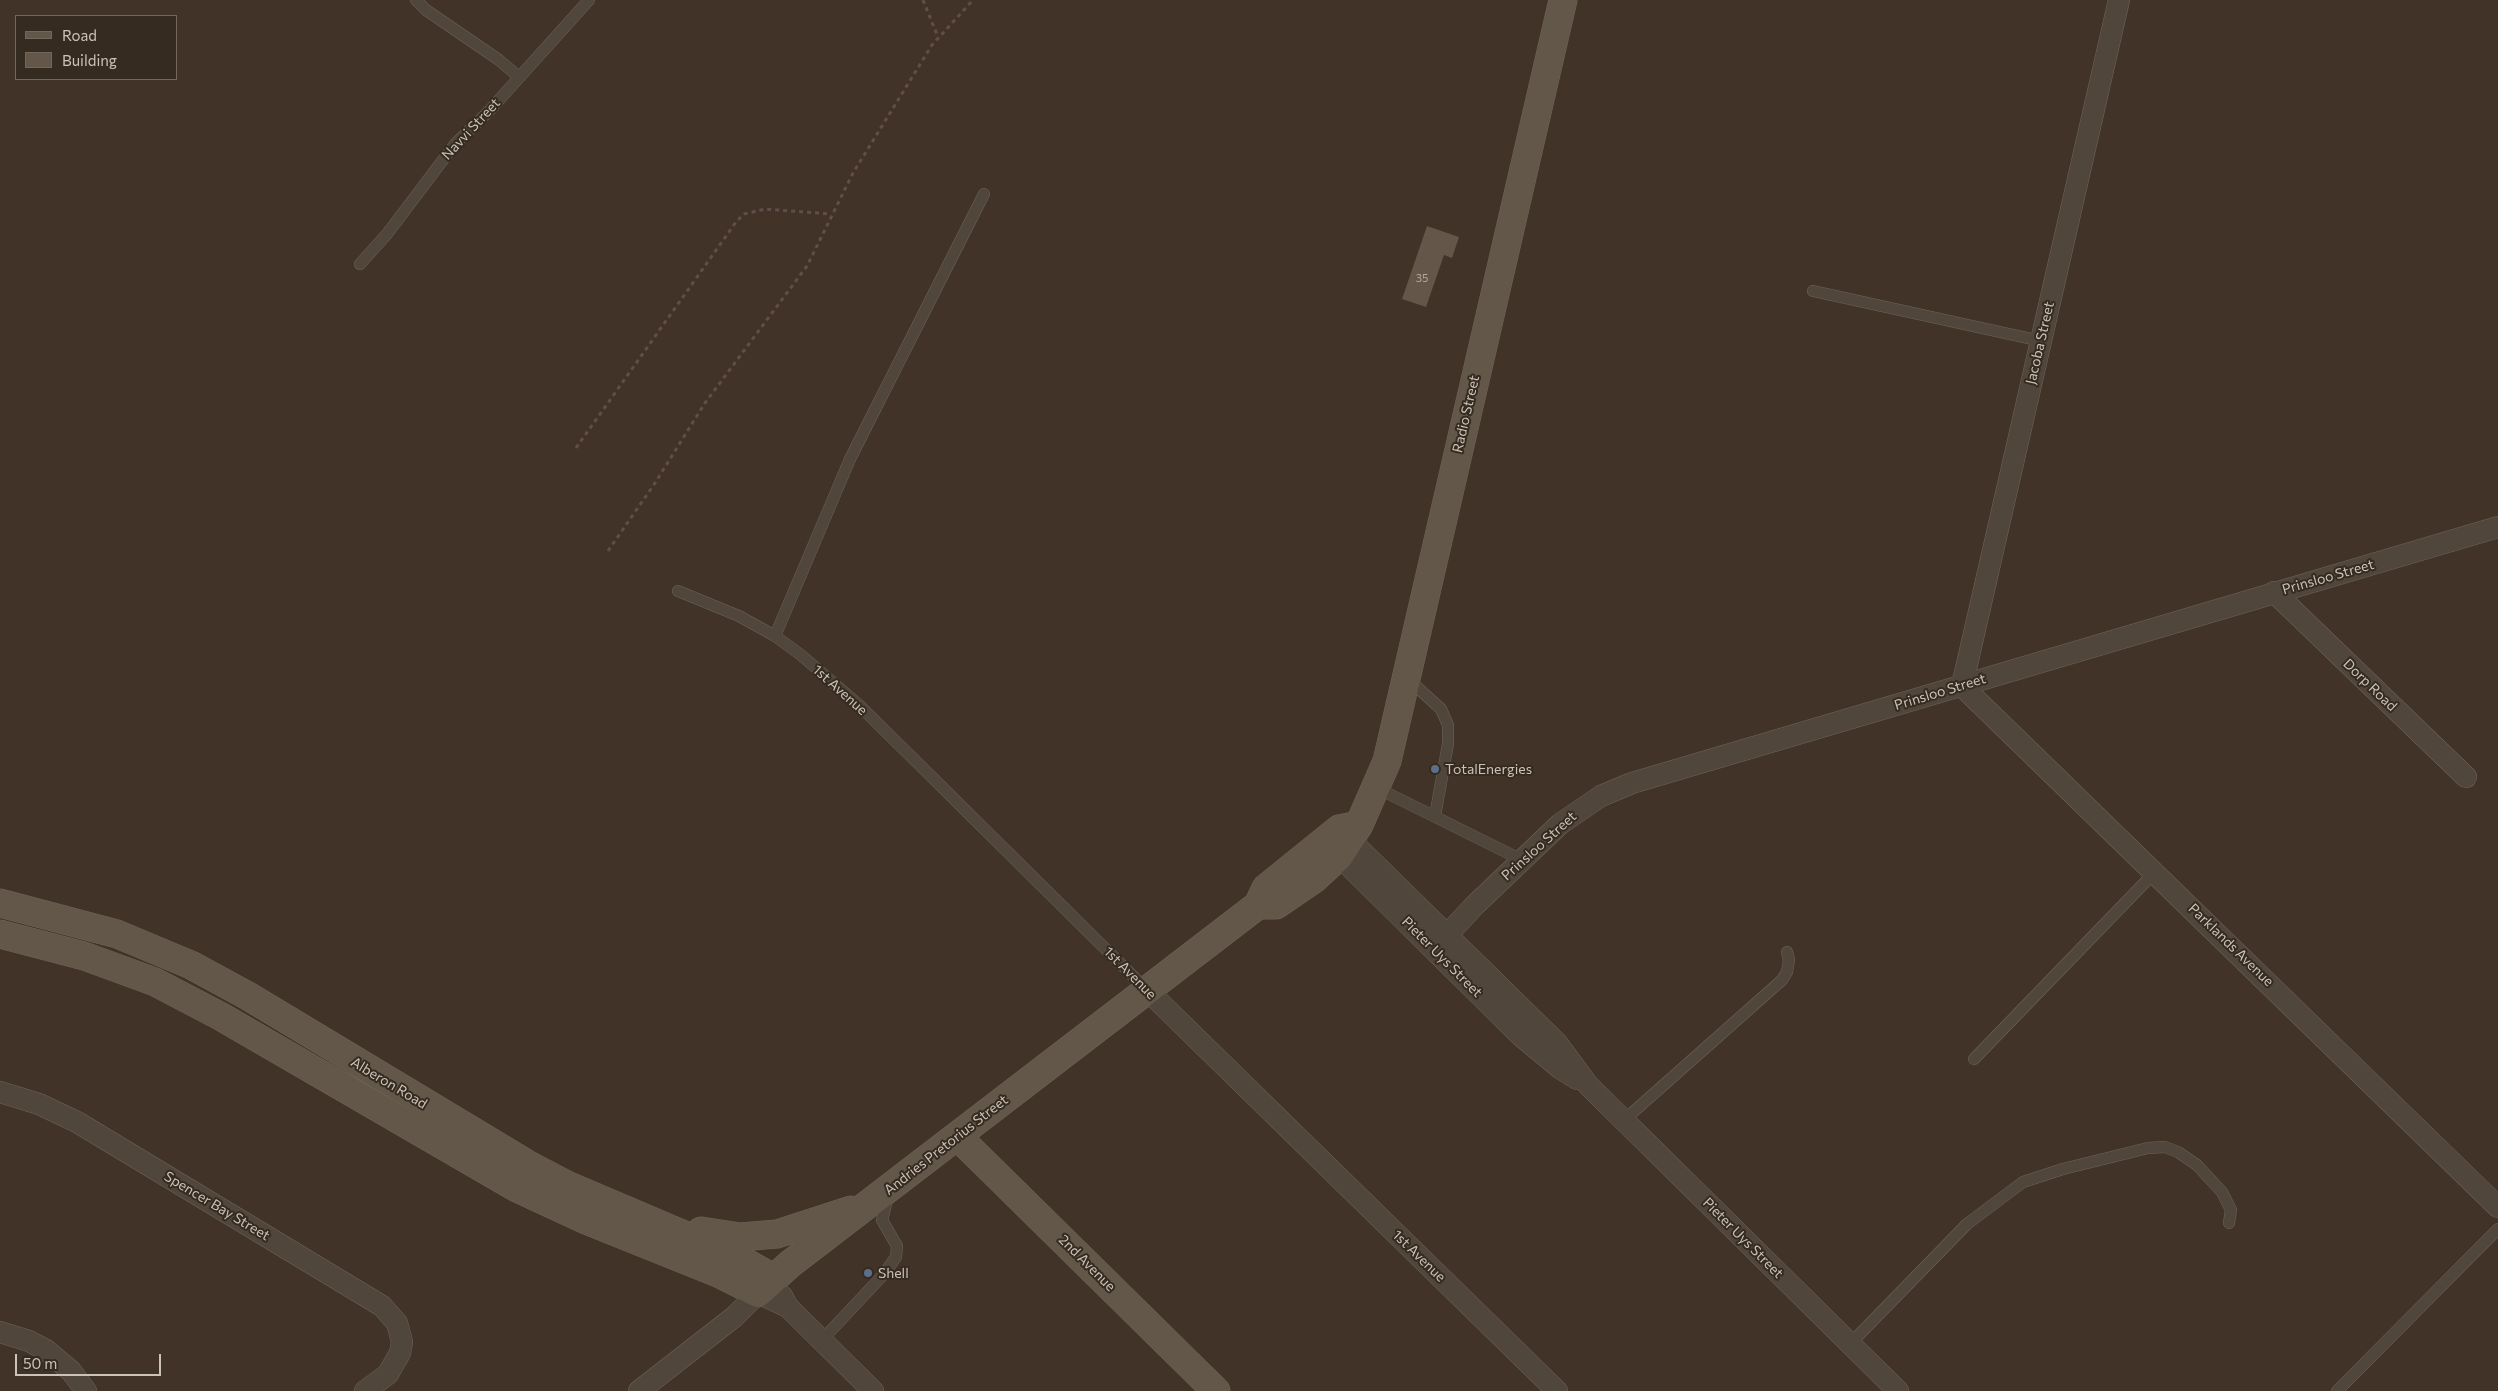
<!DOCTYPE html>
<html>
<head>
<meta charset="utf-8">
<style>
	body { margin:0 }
	#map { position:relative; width:2498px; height:1391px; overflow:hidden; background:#413327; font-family:Commissioner,sans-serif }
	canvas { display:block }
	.legend { position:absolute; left:15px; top:15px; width:162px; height:65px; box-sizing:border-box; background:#362b20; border:1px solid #72675d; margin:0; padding:6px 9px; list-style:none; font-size:15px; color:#cbc2b8 }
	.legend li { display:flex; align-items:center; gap:10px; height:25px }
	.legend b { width:25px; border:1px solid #72675d }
	.scale { position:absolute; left:15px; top:1354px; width:146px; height:22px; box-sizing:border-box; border:2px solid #cbc2b8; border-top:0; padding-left:6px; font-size:15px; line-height:18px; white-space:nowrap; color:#cbc2b8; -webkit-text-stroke:4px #362b20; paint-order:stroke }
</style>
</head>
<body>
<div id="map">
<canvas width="2498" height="1391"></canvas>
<ul class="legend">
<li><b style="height:6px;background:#63574a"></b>Road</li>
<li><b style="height:14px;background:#645749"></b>Building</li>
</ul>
<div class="scale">50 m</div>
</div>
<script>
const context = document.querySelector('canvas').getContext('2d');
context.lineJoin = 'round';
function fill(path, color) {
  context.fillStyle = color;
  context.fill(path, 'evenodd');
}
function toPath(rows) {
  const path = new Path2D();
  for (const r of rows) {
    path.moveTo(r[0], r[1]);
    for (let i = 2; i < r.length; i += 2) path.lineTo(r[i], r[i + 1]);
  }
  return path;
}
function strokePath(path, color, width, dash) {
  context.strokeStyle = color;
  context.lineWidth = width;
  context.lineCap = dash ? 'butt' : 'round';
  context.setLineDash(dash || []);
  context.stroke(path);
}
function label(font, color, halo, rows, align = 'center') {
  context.font = font + ' Commissioner,sans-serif';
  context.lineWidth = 4;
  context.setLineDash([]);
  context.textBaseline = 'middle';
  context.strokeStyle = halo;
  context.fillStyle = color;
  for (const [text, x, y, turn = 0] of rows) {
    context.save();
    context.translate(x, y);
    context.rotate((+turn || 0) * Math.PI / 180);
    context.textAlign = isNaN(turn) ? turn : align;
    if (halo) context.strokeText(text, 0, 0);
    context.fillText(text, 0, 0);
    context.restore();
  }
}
const building = toPath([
	[1427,226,1459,237,1452,258,1444,255,1426,307,1402,299]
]);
const path = toPath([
	[923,0,938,37],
	[576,448,736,222,744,214,765,209,831,214],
	[608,551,655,483,705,403,807,266,853,173,932,45,973,0]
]);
const lane = toPath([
	[416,0,426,10,499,60,519,77],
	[360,264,387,234,455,144,489,111,589,0],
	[1813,291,2041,341],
	[678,591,739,616,775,636,801,655,860,706,1146,989],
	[775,636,850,459,984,194],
	[1408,679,1441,709,1448,725,1448,744,1435,816],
	[1377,788,1522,860],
	[1974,1059,2155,872],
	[1623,1121,1782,980,1787,972,1789,960,1787,952],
	[822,1340,884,1274,896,1257,897,1246,882,1220,888,1196],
	[1850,1344,1967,1224,2023,1182,2063,1169,2148,1148,2165,1147,2178,1152,2197,1165,2222,1192,2231,1210,2229,1223],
	[2337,1391,2498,1229]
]);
const street = toPath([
	[2119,0,1962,686,2498,1207],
	[2274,592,2466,777],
	[1340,830,1557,1043,1588,1085,1898,1391],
	[1328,845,1521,1036,1561,1069,1577,1079],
	[1434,949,1475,905,1560,824,1601,796,1632,783,2498,527],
	[1146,989,1557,1391],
	[0,1092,39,1104,77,1122,382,1306,397,1323,402,1342,400,1353,388,1374,365,1391],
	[782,1296,788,1307,873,1391],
	[0,1332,29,1341,46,1350,71,1371,86,1391],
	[639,1391,734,1317,758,1293,788,1307]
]);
const secondary = toPath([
	[0,903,117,934,191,965,248,996,527,1164,567,1185,734,1256,773,1278],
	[1258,905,1276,905,1314,879,1339,856,1359,825,1387,761,1563,0],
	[0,934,84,956,155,982,220,1016,515,1187,586,1220,718,1273,758,1293,790,1264,1258,905,1266,888,1339,829,1359,825],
	[957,1136,1216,1391],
	[701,1231,740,1237,777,1234,851,1210]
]);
const markers = [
	[1435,769,5,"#5c6f8a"],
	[868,1273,5,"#5c6f8a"]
];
const numberNames = [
	["35",1422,278]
];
const streetNames = [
	["Navvi Street",471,129,-47],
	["Jacoba Street",2040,343,-77],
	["Radio Street",1466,414,-77],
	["Prinsloo Street",2328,577,-16],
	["Dorp Road",2370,685,44],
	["1st Avenue",840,690,42],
	["Prinsloo Street",1940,692,-17],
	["Prinsloo Street",1539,846,-42],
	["Parklands Avenue",2231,945,44],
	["Pieter Uys Street",1442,957,45],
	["1st Avenue",1130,973,45],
	["Alberon Road",389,1083,31],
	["Andries Pretorius Street",946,1145,-38],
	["Spencer Bay Street",217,1206,31],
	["Pieter Uys Street",1743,1238,45],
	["1st Avenue",1419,1256,44],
	["2nd Avenue",1087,1263,45]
];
const poiNames = [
	["TotalEnergies",1445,769],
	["Shell",878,1273]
];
fill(building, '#645749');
strokePath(lane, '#6e6459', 12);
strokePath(street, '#6e6459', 22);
strokePath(secondary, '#6e6459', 29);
strokePath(path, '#624d4c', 3, [4, 4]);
strokePath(lane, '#51463b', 11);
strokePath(street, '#51463b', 21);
strokePath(secondary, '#63574a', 28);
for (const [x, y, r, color] of markers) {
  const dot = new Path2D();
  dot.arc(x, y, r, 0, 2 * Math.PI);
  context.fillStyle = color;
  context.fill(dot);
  strokePath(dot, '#362b20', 2);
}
label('11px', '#b1a79c', null, numberNames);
label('14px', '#cbc2b8', '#362b20', streetNames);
label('14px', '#cbc2b8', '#362b20', poiNames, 'left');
</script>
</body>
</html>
